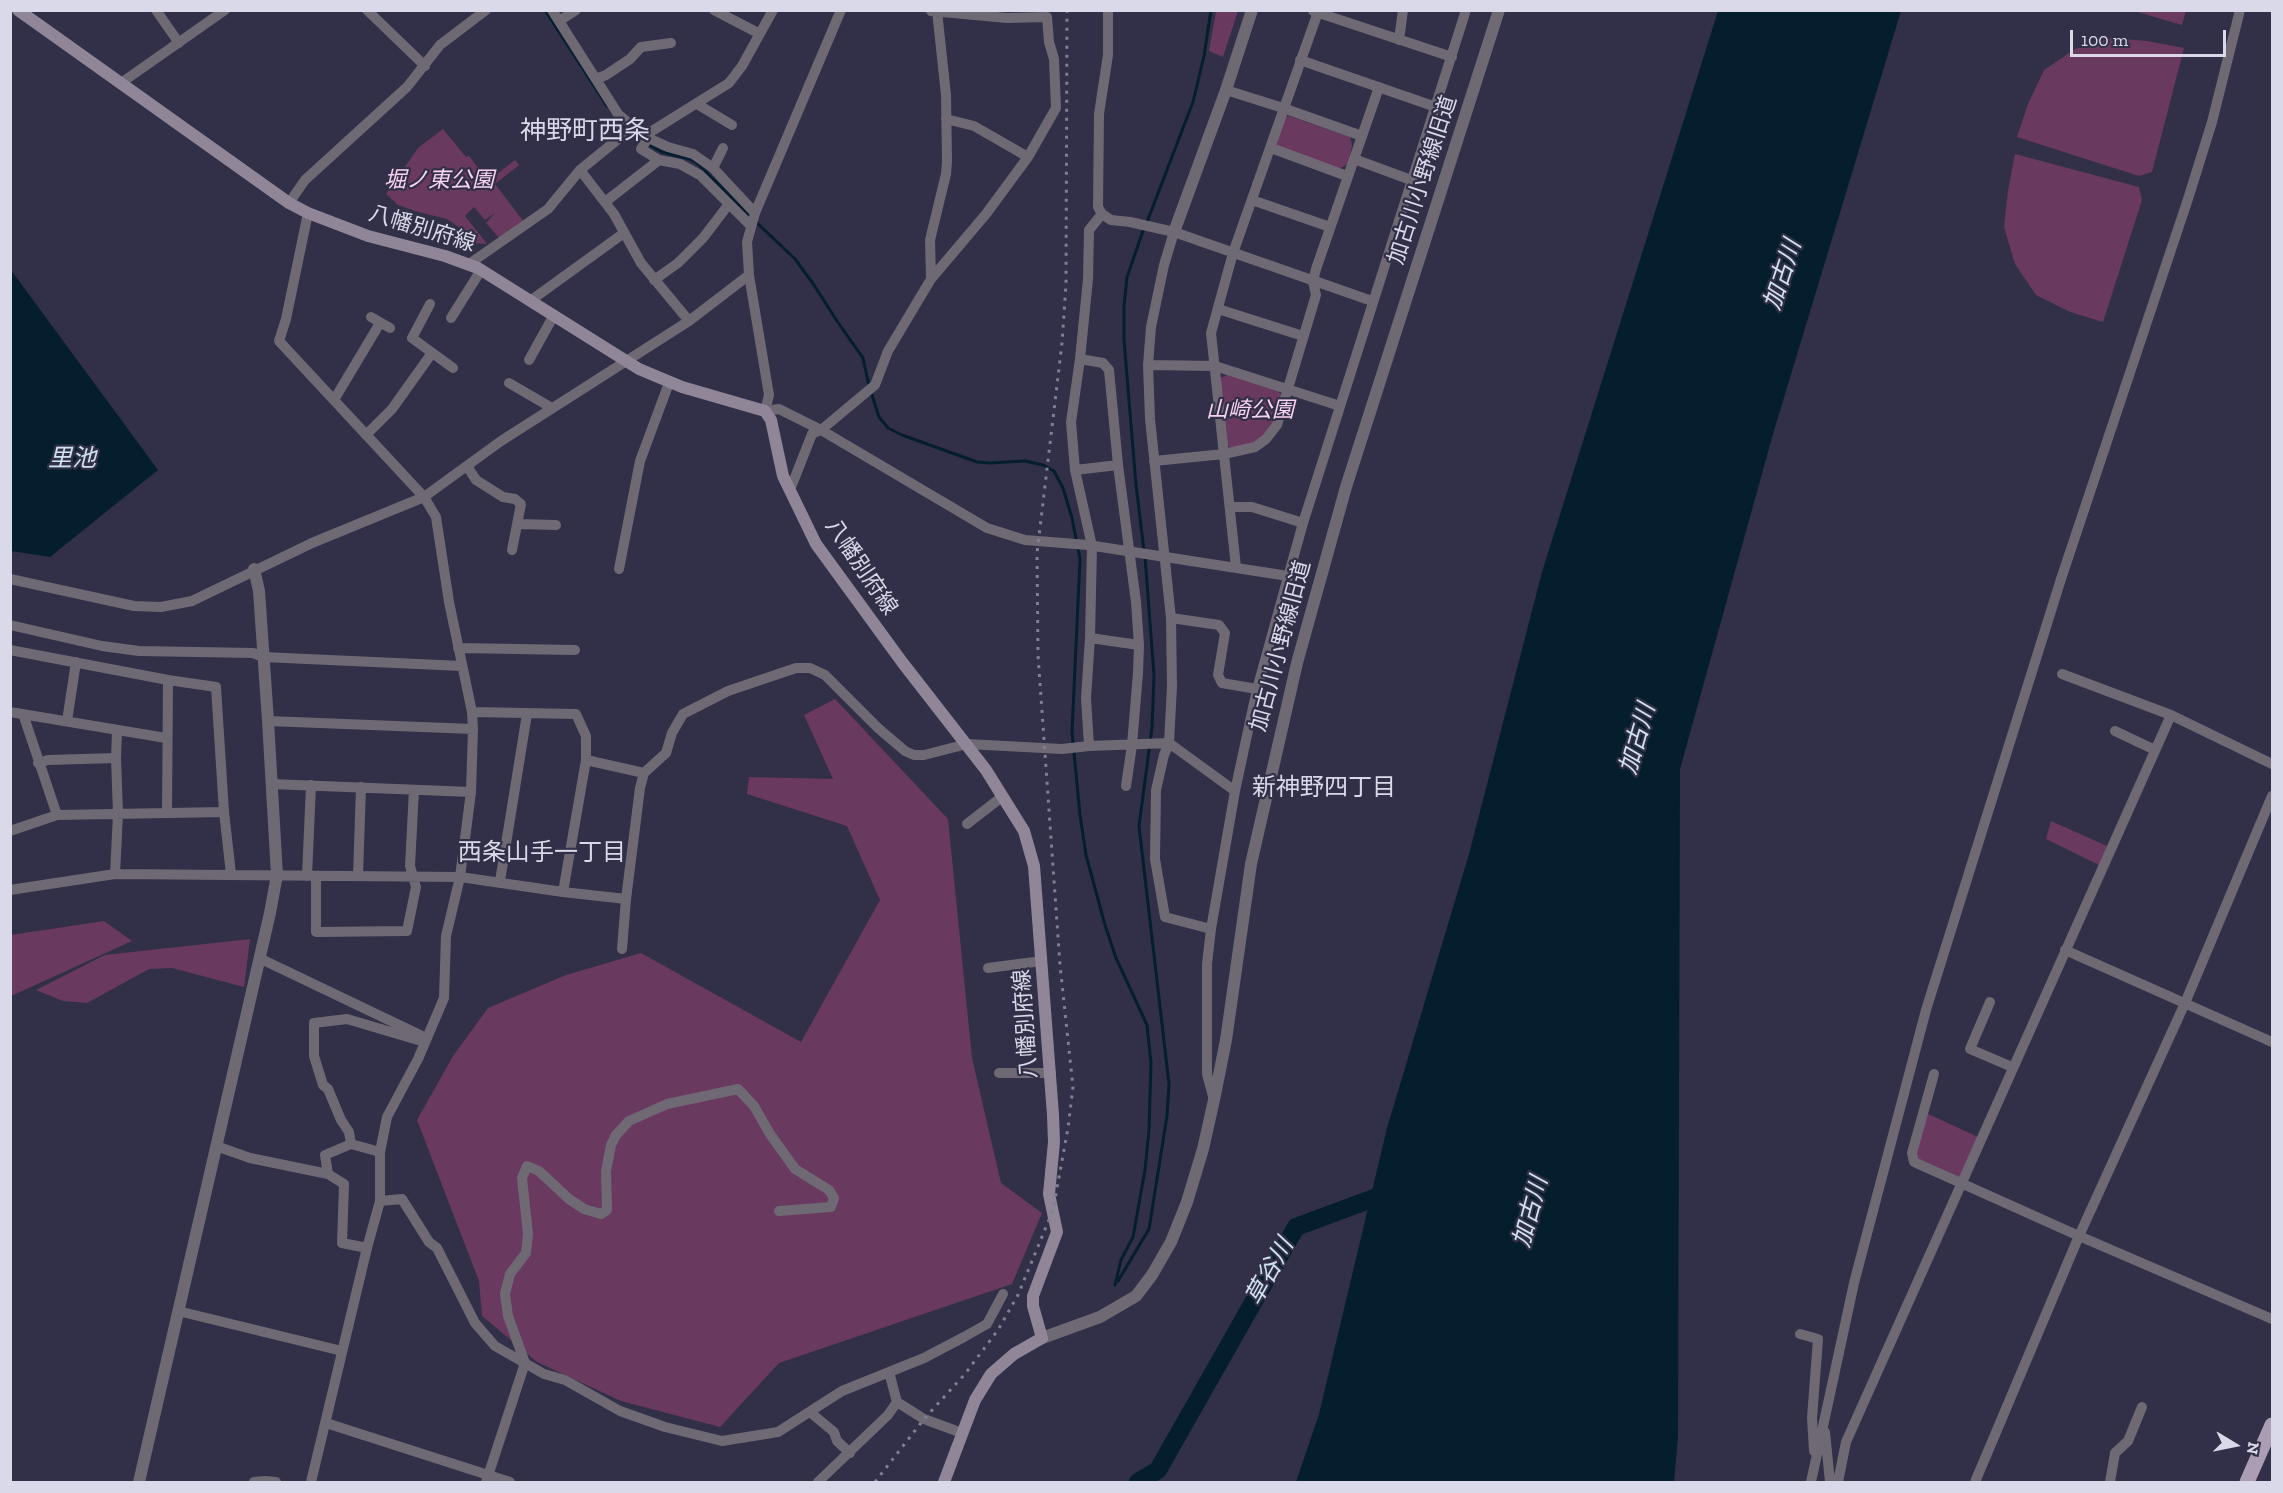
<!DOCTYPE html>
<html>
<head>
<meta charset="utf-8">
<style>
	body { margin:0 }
	#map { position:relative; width:2283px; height:1493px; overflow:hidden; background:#323048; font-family:"Zilla Slab",serif }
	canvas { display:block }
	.frame { position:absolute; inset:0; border:12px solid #d9d9e9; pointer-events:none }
	.north { position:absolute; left:2205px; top:1415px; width:60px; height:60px; -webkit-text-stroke:4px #323048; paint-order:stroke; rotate:100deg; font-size:16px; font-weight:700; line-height:24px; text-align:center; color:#d9d9e9 }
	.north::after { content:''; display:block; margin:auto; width:21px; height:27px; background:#d9d9e9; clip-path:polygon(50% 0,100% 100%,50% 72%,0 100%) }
	.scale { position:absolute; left:2070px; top:30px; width:156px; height:27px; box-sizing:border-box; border:3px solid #d9d9e9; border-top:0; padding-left:8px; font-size:18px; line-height:21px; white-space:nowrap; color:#d9d9e9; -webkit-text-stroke:4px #323048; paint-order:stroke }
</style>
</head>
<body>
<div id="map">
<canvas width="2283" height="1493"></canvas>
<div class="frame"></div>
<div class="north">N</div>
<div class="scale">100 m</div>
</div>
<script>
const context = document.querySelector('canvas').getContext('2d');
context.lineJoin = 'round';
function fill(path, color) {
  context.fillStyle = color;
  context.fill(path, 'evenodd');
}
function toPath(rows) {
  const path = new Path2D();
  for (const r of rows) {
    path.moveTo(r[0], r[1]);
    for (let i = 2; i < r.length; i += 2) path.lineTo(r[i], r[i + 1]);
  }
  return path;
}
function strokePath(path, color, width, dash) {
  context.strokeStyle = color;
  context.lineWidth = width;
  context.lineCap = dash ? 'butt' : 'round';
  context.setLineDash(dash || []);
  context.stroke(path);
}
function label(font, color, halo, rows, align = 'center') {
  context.font = font + ' "Zilla Slab","Noto Sans JP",serif';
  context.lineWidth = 4.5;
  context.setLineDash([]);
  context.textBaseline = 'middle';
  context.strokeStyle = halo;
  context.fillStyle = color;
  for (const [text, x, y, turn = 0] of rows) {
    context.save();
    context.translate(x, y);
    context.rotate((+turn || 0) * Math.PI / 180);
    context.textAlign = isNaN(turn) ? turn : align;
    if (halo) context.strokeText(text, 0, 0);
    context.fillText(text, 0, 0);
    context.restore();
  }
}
const green = toPath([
	[1216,11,1238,11,1223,57,1209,51],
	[2134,11,2186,11,2182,25],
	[2111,38,2147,41,2184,48,2152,172,2139,176,2017,137,2028,104,2044,70,2075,49],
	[1289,116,1350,137,1352,145,1348,164,1337,170,1276,149,1282,119],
	[443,129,466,157,469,156,479,169,482,167,493,177,515,160,519,165,495,184,524,222,500,239,486,223,495,213,485,220,474,207,465,216,487,244,474,243,466,232,447,219,418,212,398,205,386,194,418,148],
	[2015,154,2139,187,2142,200,2103,322,2070,312,2036,295,2015,264,2004,227,2008,191],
	[1227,375,1278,390,1283,398,1273,427,1253,446,1232,450,1226,443,1220,378],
	[835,699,948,819,972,1058,1001,1183,1042,1213,1012,1284,779,1363,720,1427,621,1401,537,1362,482,1316,479,1281,417,1120,453,1056,488,1008,566,975,641,953,801,1042,880,900,847,826,747,794,749,777,833,779,804,715],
	[2051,821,2107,846,2099,865,2046,839],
	[104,921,132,941,11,996,11,935],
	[250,939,244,987,172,968,149,969,87,1003,63,1001,36,990,105,955],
	[1926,1113,1978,1137,1959,1178,1916,1159,1916,1150]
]);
const water = toPath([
	[1718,11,1901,11,1773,434,1680,769,1678,1437,1674,1482,1296,1482,1319,1414,1387,1128,1469,854,1542,572],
	[11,270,158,470,50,557,11,551]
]);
const stream = toPath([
	[545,10,607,106],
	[616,118,625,129],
	[630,134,643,141],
	[648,144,662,152,690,159,698,164,751,217],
	[755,221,795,259,814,285,837,321,863,358,869,386],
	[1147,222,1193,102,1204,56,1211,10],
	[871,392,879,417,888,428,902,435,977,462,990,463,1025,461,1043,465,1054,471,1063,488,1072,518,1080,559,1072,732,1080,815,1086,855,1105,925,1116,958,1147,1025,1151,1063,1149,1130,1145,1170,1133,1237,1121,1260,1115,1285],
	[1144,551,1136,485,1124,340,1124,306,1127,277,1144,228],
	[1118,1281,1149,1229,1167,1116,1169,1084,1139,826,1152,728,1154,675,1145,557]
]);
const river = toPath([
	[1138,1482,1158,1470,1296,1227,1393,1191]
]);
const minor = toPath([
	[156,10,179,43],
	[367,10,425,66],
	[552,10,618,114,644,136,668,147,693,154,713,168,755,213],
	[714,10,760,34],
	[841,10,755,213,747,242,749,275,769,395,765,411,779,409,821,430,987,528,1025,540,1088,545,1288,576],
	[1108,10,1108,55,1099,114,1098,207,1102,214,1111,220,1130,222,1174,232,1372,301],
	[931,11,1007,18,1047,17,1049,42,1054,59,1056,108,1028,157],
	[1313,11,1452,57],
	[559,21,576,10],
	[1399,40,1403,10],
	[1300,60,1436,107],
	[596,79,606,75,630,59,641,47,671,43],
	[121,83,225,10],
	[1226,90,1283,108,1362,136],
	[697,104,732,125],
	[644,136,729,83,742,66,773,10],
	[648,138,641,149,659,160,680,164,700,175,751,226],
	[1271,148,1347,176],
	[1354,159,1411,180],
	[713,168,723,148],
	[580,170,614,214,641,263,689,321],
	[1252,200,1330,227],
	[605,202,659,160],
	[289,203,305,180,407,87,440,45,486,10],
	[308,213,286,319,279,341,424,497,436,517,449,602,472,712,473,729,471,792,460,877,446,936,444,998,418,1059,387,1117,380,1152,380,1201,367,1248,311,1482],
	[1174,232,1164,265,1151,327,1148,365,1150,419,1171,618,1172,686,1169,743,1164,755,1156,790,1155,859,1165,917,1211,929],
	[469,264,548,209,580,170,633,127],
	[931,279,930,240,946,174,947,161,946,95,937,11],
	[654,280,678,263,703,238,729,204],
	[530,301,624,233],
	[430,304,412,338,453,368],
	[1218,309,1303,336],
	[371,317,390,328],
	[451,318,481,270],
	[1080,359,1103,363,1109,370,1118,465,1136,602,1139,645,1138,673,1132,745,1126,786],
	[529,360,554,315],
	[1148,365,1215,366,1340,406],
	[509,383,552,408],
	[334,400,380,323],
	[366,435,392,409,432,353],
	[1154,461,1224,454,1255,447,1266,439,1277,425,1316,295,1313,281,1316,269,1379,87],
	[467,466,476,480,503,497,515,499,521,504,512,550],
	[1075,470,1118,465],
	[790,490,812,434,821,430,875,385,888,351,931,279,986,214,1028,157,974,126,946,119],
	[1230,507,1252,507,1303,523],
	[518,524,556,525],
	[1236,567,1211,333,1233,253,1318,12],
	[619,569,640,461,669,383],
	[10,579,134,606,161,607,192,601,312,543,424,497,501,441,689,321,749,275],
	[1171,618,1219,625,1225,633,1218,675,1222,683,1257,689],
	[10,625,102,646,139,651,253,653,263,657,462,666],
	[1090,638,1139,645],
	[458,648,575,650],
	[10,650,168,680,216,687,224,812,231,874],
	[2062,674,2171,715,2272,764],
	[10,712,166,738],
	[472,712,576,714,586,736,586,760],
	[23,714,57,815],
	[67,721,76,662],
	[268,721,473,729],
	[2115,731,2155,750],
	[1089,746,1086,698,1090,638,1092,546,1075,470,1071,422,1080,359,1088,279,1089,230,1102,214],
	[38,763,48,760,116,758],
	[271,784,471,792],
	[167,813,168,680],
	[967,824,1003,796],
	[10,831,57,815,224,812],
	[115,874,118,814,116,758,117,731],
	[307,876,311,785],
	[316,876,316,932,407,931,416,887,410,866,414,790],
	[358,876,361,787],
	[500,881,527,714],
	[10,890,115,874,460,877,563,892,626,899,640,788,644,773,666,753,672,733,683,714,728,691,796,668,810,668,825,675,878,728,905,751,914,755,924,755,967,744,1062,749,1089,746,1169,743,1235,791],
	[563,892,586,760,644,773],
	[622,949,626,899],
	[2065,950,2272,1042],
	[259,958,418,1034],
	[988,968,1042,961],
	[1990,1002,1970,1049,2012,1067],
	[999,1073,1051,1073],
	[1934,1074,1912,1153,1914,1162,2079,1236,2272,1319],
	[1214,1100,1207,1074,1207,964,1211,929,1235,791,1257,689,1303,523,1466,10],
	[351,1144,349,1132,341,1120,328,1089,323,1085,314,1056,314,1023,347,1019,418,1040,420,1035],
	[216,1146,250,1158,328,1174,344,1184,342,1243,367,1248],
	[328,1174,325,1155,351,1144,380,1152],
	[380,1201,402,1199,429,1242,437,1248,475,1323,495,1346,544,1374,565,1380,620,1411,665,1427,722,1441,778,1432,842,1391,924,1358,964,1337,987,1324,1003,1294],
	[178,1311,342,1351],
	[1800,1334,1818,1339,1812,1418,1814,1451],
	[897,1402,924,1419,962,1433],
	[811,1413,834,1432,837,1441,850,1453],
	[326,1423,510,1482],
	[1825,1432,1830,1482],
	[254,1482,265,1481,276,1482],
	[486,1482,525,1363,508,1316,505,1294,510,1274,526,1253,528,1234,522,1178,527,1166,539,1171,569,1199,584,1209,601,1214,607,1210,606,1171,611,1145,616,1135,629,1121,667,1104,738,1089,754,1106,770,1134,795,1169,829,1190,834,1198,831,1207,779,1211],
	[818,1482,888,1415,897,1402,889,1372],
	[1811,1482,1854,1283,1926,1010,2061,579,2188,199,2212,122,2240,10],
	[1838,1482,1846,1442,2171,715],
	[1975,1482,2079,1236,2185,1003,2272,796],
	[2110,1482,2115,1453,2128,1441,2142,1407]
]);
const tertiary = toPath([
	[1174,232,1226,90,1252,10],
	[1042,1338,1100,1317,1136,1296,1152,1275,1171,1242,1187,1202,1203,1149,1214,1100,1226,1040,1251,864,1297,663,1346,487,1499,10],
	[139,1482,270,913,277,875,268,721,259,591,254,569]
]);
const secondary = toPath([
	[18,10,289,203,308,213,368,236,445,256,478,268,639,369,682,387,765,411,771,420,783,476,816,544,902,662,986,770,1024,831,1034,866,1053,1115,1054,1142,1049,1194,1057,1232,1033,1296,1033,1306,1042,1338,1014,1354,991,1374,975,1400,944,1482]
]);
const primary = toPath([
	[2247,1482,2272,1425]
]);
const rail = toPath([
	[875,1482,924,1419,965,1374,998,1330,1018,1295,1053,1210,1068,1128,1073,1087,1060,965,1038,655,1037,553,1062,343,1066,284,1067,10]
]);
const streetNames = [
	["加古川小野線旧道",1423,180,-72],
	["八幡別府線",422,229,17],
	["八幡別府線",861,567,56],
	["加古川小野線旧道",1281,646,-75],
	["八幡別府線",1026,1024,-94]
];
const parkNames = [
	["堀ノ東公園",439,181],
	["山崎公園",1250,411]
];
const waterNames = [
	["加古川",1783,275,-72],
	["里池",72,459],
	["加古川",1638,739,-74],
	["加古川",1531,1212,-75],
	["草谷川",1270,1272,-61]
];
const neighbourhoodNames = [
	["新神野四丁目",1324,788],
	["西条山手一丁目",542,853]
];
const quarterNames = [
	["神野町西条",585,132]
];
fill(green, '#693960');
fill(water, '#041e2e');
strokePath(stream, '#041e2e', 3);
strokePath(river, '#041e2e', 18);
strokePath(minor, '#6f6974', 10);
strokePath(tertiary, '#6f6974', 12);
strokePath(secondary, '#908698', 12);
strokePath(primary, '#aa9db4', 15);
strokePath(rail, '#807f94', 3, [3, 6]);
label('22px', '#d9d9e9', '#323048', streetNames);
label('italic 22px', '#f8d2f0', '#323048', parkNames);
label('italic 24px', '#d0e3f1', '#323048', waterNames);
label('24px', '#d9d9e9', '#323048', neighbourhoodNames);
label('26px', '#d9d9e9', '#323048', quarterNames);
</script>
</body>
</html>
